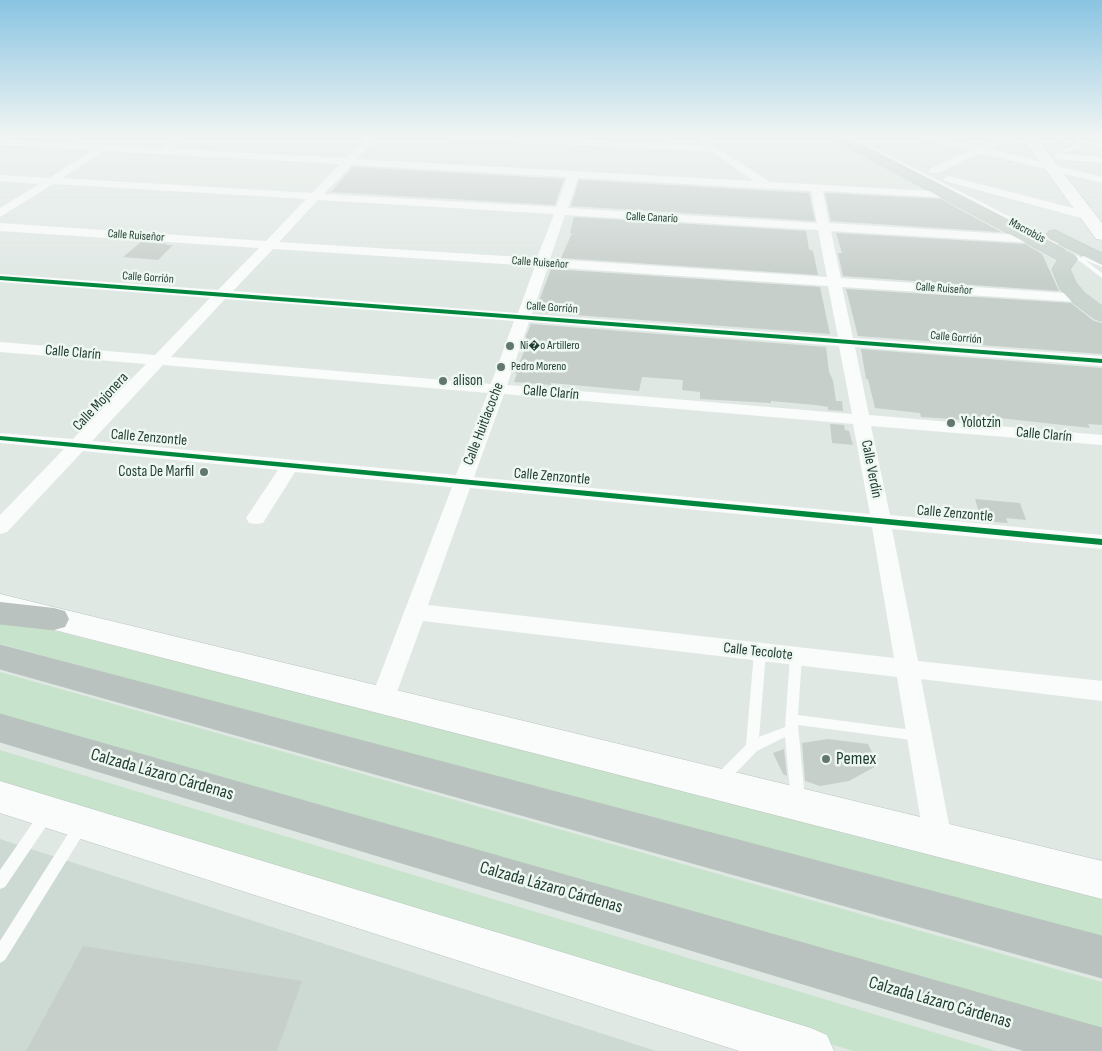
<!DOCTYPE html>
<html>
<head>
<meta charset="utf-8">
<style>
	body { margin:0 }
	canvas { display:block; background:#e0e8e4 }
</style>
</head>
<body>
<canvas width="1102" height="1051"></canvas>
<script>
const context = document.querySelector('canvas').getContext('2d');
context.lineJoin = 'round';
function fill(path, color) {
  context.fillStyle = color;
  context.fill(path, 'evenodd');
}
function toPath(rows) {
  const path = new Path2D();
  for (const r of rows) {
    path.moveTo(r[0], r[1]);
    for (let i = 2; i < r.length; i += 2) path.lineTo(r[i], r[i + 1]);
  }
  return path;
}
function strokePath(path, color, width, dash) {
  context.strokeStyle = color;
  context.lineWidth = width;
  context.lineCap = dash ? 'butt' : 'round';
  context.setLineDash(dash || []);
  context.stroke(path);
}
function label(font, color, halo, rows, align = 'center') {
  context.font = font + ' "Sofia Sans Condensed",sans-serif';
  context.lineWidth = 5;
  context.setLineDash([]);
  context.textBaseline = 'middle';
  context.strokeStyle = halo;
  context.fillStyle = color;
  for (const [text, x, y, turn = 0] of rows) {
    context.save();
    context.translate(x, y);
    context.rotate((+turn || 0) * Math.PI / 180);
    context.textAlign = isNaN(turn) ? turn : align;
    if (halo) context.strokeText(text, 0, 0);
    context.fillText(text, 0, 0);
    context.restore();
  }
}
const built = toPath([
	[0,839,656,1051,0,1051]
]);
const green = toPath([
	[0,622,42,628,1102,892,1102,943,0,644],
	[0,672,1102,982,1102,1039,0,717],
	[0,750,996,1051,853,1051,0,785]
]);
const building = toPath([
	[353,167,564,179,555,205,331,192],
	[579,180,809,193,815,221,571,206],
	[825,193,941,199,1001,232,831,221],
	[574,217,806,231,809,249,813,251,818,275,561,258,572,233,570,233],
	[836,233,1025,244,1042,254,1059,291,843,276,838,253,842,253],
	[141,242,167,244,166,245,173,245,158,260,123,257],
	[551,269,820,287,830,334,535,312],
	[846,289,1071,303,1094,321,1102,323,1102,354,858,336],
	[531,324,826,347,829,372,833,380,836,401,842,401,843,411,828,410,828,407,816,405,771,401,771,403,700,399,700,392,682,390,683,380,642,377,639,391,551,383,551,385,514,382,517,374,515,373,528,342,526,342,526,336],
	[861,349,1102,368,1102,425,1088,424,1090,428,990,417,992,422,937,418,921,417,920,413,875,408,868,379,866,379],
	[830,424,844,425,845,430,849,431,853,445,832,443],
	[975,499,1020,503,1026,520,1006,518,1008,523,982,521],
	[828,739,868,744,878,765,849,781,820,786,805,781,802,743],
	[784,749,787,776,783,774,773,753],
	[83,946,302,981,277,1051,26,1051]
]);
const path = toPath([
	[1054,135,1062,143]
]);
const service = toPath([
	[844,135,849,135,1062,243,1057,244,844,135],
	[1074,135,1078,135,1083,139,1100,143,1102,146,1102,151,1096,145,1082,142,1079,148,1056,155,1056,153,1075,146,1078,140,1074,135],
	[1066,250,1082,258,1083,256,1085,255,1102,262,1102,267,1085,260,1102,273,1102,278,1081,262,1064,253,1063,252,1066,250],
	[760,649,764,650,766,653,759,737,785,727,790,657,792,654,796,653,800,654,802,657,798,715,919,731,923,732,925,736,923,740,919,741,798,725,805,800,803,804,798,806,793,804,791,800,785,737,757,751,725,784,720,786,715,784,713,780,715,776,746,745,754,653,756,650,760,649],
	[46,809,51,811,53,815,51,819,5,887,0,889,0,870,41,811,46,809],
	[80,821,85,823,87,827,85,831,5,960,0,963,0,941,75,823,80,821]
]);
const minor = toPath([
	[179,135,190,135,172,149,346,158,369,135,379,135,357,159,754,181,712,152,443,138,438,135,492,135,702,145,697,141,702,138,770,182,950,192,956,195,950,198,823,191,829,223,1038,236,1040,239,1034,243,831,231,841,278,1079,294,1084,295,1086,298,1084,301,1079,302,842,287,853,338,1102,356,1102,366,855,347,869,415,1102,435,1102,445,871,426,890,515,1102,535,1102,549,892,529,918,661,1102,681,1102,701,921,679,952,840,948,849,938,853,928,849,924,840,897,677,423,621,391,708,382,711,373,708,370,701,452,487,295,472,263,523,256,524,249,523,246,518,278,470,83,451,7,532,0,534,0,515,64,449,0,443,0,433,73,439,146,364,0,352,0,342,155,355,210,298,0,282,0,274,218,290,259,248,0,231,0,223,266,241,306,199,53,184,0,217,0,208,39,184,0,181,0,175,49,178,92,150,0,145,0,139,160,148,179,135],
	[105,151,340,164,312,193,62,178,105,151],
	[352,165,567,177,556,207,324,194,352,165],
	[578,178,811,191,817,223,568,208,578,178],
	[318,200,554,214,537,258,279,242,318,200],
	[565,215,818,230,827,277,550,259,565,215],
	[273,249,535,266,518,313,233,291,273,249],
	[548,267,828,286,838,337,532,314,548,267],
	[225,299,514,321,491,384,171,357,225,299],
	[529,322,839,346,852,414,507,385,529,322],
	[163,365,488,393,456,475,92,441,163,365],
	[504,394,853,424,870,514,474,477,504,394],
	[470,488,872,527,894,658,428,605,470,488],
	[916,135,931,135,979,146,1005,135,1017,135,1016,137,990,149,1102,177,1102,183,981,153,938,173,930,173,929,171,930,169,970,150,917,137,916,135],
	[1060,154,1102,157,1102,163,1056,159,1055,157,1056,155,1060,154],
	[949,176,1092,213,1094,216,1088,220,945,181,943,179,949,176]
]);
const secondary = toPath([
	[1020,135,1034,135,1102,223,1102,240,1096,239,1020,135],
	[0,594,1102,861,1102,899,0,616,0,594],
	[0,781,811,1028,827,1035,834,1051,739,1051,0,813,0,781]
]);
const primary = toPath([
	[828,135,844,135,1075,255,1078,259,1070,269,1076,283,1086,294,1102,306,1102,321,1095,319,1072,302,1060,289,1052,269,1058,260,830,138,828,135],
	[1055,230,1102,253,1102,265,1049,239,1046,235,1049,231,1055,230]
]);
const motorway = toPath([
	[0,602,54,608,65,611,69,619,65,627,54,630,0,624,0,602],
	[0,645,1102,936,1102,978,0,669,0,645],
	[0,714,1102,1028,1102,1051,1025,1051,0,742,0,714]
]);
const cycleway = toPath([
	[0,276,1102,359,1102,363,0,280,0,276],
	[0,436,1102,539,1102,545,0,440,0,436]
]);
const markers = [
	[510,346,5,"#62786e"],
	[501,367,5,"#62786e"],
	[443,381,5,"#62786e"],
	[951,423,5,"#62786e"],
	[204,472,5,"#62786e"],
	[826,759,5,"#62786e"]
];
const farStreetnames = [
	["Calle Canario",652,218,3],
	["Macrobús",1027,231,28],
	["Calle Ruiseñor",136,236,4],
	["Calle Ruiseñor",540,263,4],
	["Calle Gorrión",148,278,4],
	["Calle Ruiseñor",944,289,4],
	["Calle Gorrión",552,308,4],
	["Calle Gorrión",956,338,5]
];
const farPoinames = [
	["Ni�o Artillero",520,346],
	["Pedro Moreno",511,367]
];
const streetNames = [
	["Calle Clarín",73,353,5],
	["Calle Clarín",551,393,5],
	["Calle Mojonera",101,402,-47],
	["Calle Huitlacoche",484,424,-69],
	["Calle Clarín",1044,435,5],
	["Calle Zenzontle",149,438,5],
	["Calle Verdín",871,469,79],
	["Calle Zenzontle",552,477,5],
	["Calle Zenzontle",955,514,5],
	["Calle Tecolote",758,652,6]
];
const poiNames = [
	["alison",453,381],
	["Yolotzin",961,423],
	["Costa De Marfil",194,472,"right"]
];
const nearPoinames = [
	["Pemex",836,759]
];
const nearStreetnames = [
	["Calzada Lázaro Cárdenas",162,775,16],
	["Calzada Lázaro Cárdenas",551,888,16],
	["Calzada Lázaro Cárdenas",940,1003,16]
];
fill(built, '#cddad3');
fill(green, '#c8e3cc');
fill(building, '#c7cfcb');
strokePath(secondary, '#bac5bf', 1);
strokePath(primary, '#bac5c0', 1);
strokePath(motorway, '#bac5c0', 1);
strokePath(path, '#bec8c3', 2, [1, 2]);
fill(service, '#fafcfb');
fill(minor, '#fafcfb');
fill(secondary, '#fafcfb');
fill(primary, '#cbd5d0');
fill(motorway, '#b9c2be');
fill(cycleway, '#00873e');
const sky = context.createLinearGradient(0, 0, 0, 282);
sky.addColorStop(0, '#89c4e2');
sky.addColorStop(0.48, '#f1f5f3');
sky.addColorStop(1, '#f1f5f300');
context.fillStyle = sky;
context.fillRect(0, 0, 1102, 282);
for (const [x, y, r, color] of markers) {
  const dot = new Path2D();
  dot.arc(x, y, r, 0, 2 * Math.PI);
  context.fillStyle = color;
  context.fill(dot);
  strokePath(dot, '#eef7f1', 2);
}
label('12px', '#1e3c2e', '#eef7f1', farStreetnames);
label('12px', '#1e3c2e', '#eef7f1', farPoinames, 'left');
label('15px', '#1e3c2e', '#eef7f1', streetNames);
label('15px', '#1e3c2e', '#eef7f1', poiNames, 'left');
label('18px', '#1e3c2e', '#eef7f1', nearPoinames, 'left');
label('18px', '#1e3c2e', '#eef7f1', nearStreetnames);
</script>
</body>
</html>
